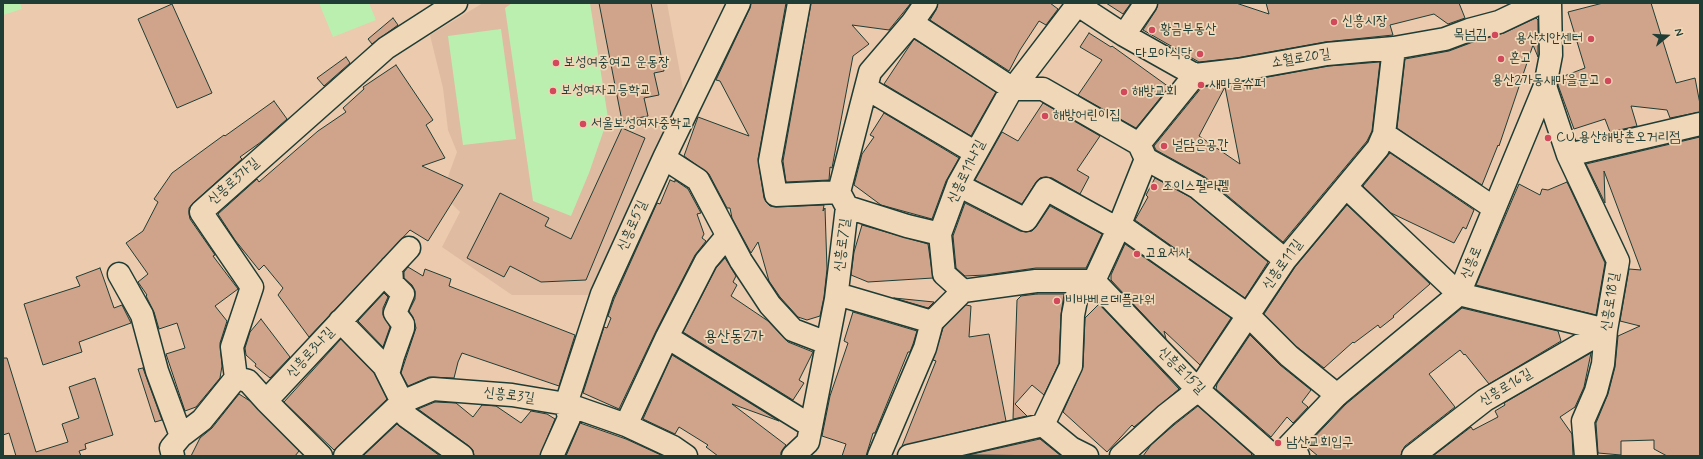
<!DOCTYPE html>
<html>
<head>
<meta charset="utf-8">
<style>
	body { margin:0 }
	#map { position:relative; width:1703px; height:459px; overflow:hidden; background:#ebcaad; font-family:Mynerve,sans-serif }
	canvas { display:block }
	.frame { position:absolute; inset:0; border:4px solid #1f3d34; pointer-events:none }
	.north { position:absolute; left:1647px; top:16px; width:40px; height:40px; -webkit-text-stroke:3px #f0d7b8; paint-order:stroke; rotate:72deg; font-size:11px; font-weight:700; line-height:16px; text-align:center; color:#1f3d34 }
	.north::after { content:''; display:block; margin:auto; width:14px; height:18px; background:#1f3d34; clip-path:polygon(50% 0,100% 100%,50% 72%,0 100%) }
</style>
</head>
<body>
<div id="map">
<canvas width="1703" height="459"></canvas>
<div class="frame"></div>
<div class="north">N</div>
</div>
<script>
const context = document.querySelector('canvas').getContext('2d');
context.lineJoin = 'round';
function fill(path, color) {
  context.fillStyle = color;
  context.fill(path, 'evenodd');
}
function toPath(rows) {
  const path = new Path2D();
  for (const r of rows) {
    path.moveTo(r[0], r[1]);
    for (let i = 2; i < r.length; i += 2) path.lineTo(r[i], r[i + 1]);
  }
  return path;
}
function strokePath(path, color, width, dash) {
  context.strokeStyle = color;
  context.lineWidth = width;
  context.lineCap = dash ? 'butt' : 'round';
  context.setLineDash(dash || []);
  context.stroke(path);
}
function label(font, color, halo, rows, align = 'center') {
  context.font = font + ' Mynerve,"Poor Story",sans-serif';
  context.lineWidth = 3.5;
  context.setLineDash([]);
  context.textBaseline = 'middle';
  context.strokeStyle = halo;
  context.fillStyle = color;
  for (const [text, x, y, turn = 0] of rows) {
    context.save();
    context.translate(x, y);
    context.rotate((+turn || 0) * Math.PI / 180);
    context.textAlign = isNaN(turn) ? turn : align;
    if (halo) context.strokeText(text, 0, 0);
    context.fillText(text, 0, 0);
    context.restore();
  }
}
const built = toPath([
	[483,3,667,3,683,89,602,286,596,295,512,295,442,247,460,212,443,195,449,174,457,152,448,130,443,88,430,35]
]);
const green = toPath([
	[3,3,20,3,22,9,3,15],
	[319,3,369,3,376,20,333,37],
	[512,3,590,3,608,118,589,173,571,216,533,201,505,8],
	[501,29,516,139,463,145,448,36]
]);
const building = toPath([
	[599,3,651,3,664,71,654,73,659,95,644,98,648,116,622,121,599,3],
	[751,3,786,3,758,159,764,198,766,202,770,206,776,207,824,205,823,211,825,208,827,269,824,297,820,316,807,320,798,317,780,297,769,281,758,242,751,253,732,218,730,208,727,208,709,174,684,156,698,117,749,136,720,81,716,80,750,8,751,3],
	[811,3,911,3,889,30,852,25,869,44,853,56,832,168,830,167,829,180,786,182,783,161,811,3],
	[938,3,1050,3,1058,9,1046,25,1039,21,1020,50,1009,71,930,20,936,10,938,3],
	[1106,3,1131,3,1123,14,1106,3],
	[1158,3,1236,3,1269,14,1266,3,1459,3,1465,18,1448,24,1434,14,1390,25,1393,35,1325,42,1236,58,1199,62,1143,30,1156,10,1158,3],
	[1603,3,1651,3,1676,83,1695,78,1700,104,1700,112,1670,118,1667,110,1631,106,1637,126,1610,132,1605,119,1574,129,1558,85,1559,78,1585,68,1568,12,1603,3],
	[172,4,212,93,177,108,138,19,172,4],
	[393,18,398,25,372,44,368,39,393,18],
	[1536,18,1538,20,1538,57,1533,45,1499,146,1498,145,1482,185,1397,128,1405,59,1449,51,1473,42,1504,33,1536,18],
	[1089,33,1111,47,1112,46,1169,87,1136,128,1078,95,1102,60,1080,47,1089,33],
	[914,39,996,92,971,136,884,84,914,39],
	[346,57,350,63,324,86,317,78,346,57],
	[1380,62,1372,131,1367,141,1283,242,1205,177,1156,150,1154,146,1202,87,1240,82,1329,66,1380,62],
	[1225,87,1240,164,1199,136,1225,87],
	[396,65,433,120,426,125,445,158,422,166,463,185,428,241,410,230,309,337,278,295,283,288,264,265,259,270,235,240,218,214,257,179,259,182,318,131,346,112,343,108,364,89,363,87,396,65],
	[274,101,287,119,261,142,240,157,242,159,193,203,189,208,189,214,190,219,215,255,213,256,238,289,215,306,227,321,220,343,222,366,220,378,196,407,185,411,166,354,185,348,177,323,159,329,154,312,146,296,147,295,138,282,148,274,126,243,143,231,158,202,154,199,172,173,224,135,225,136,274,101],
	[1043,103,1100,136,1077,170,1089,177,1080,194,1052,178,1046,177,1040,178,1036,182,1022,204,975,180,1002,132,1018,141,1043,103],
	[884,113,959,158,946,181,932,219,881,205,854,185,862,154,874,137,870,135,884,113],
	[622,128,645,138,586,280,541,282,510,266,504,277,467,258,500,193,549,218,545,226,571,239,622,128],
	[1700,137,1700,456,1667,456,1654,449,1654,440,1621,441,1621,455,1598,453,1596,423,1608,394,1615,367,1618,336,1640,326,1620,321,1629,269,1641,270,1604,171,1605,203,1586,164,1700,137],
	[1390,153,1474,210,1466,229,1463,227,1454,243,1391,213,1363,186,1390,153],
	[1155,178,1190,197,1268,262,1245,298,1135,220,1148,197,1146,195,1155,178],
	[670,180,675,182,675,180,688,189,701,213,697,214,704,234,702,238,706,241,695,255,656,331,619,409,583,393,604,327,607,328,611,318,608,316,614,299,657,203,660,204,670,180],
	[1567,182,1605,263,1596,315,1476,285,1519,184,1540,195,1542,189,1548,190,1567,182],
	[965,203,1020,231,1026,232,1032,231,1036,227,1050,206,1102,234,1086,268,1036,268,986,275,965,276,956,268,953,236,965,203],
	[1347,205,1430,284,1393,316,1394,317,1380,328,1378,325,1354,343,1353,342,1324,368,1297,347,1264,314,1295,267,1347,205],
	[862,225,928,244,933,278,868,282,851,275,854,252,862,225],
	[1125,244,1231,318,1200,365,1164,331,1166,339,1111,280,1111,275,1125,244],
	[725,258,736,276,733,282,737,285,731,296,768,321,788,342,813,352,799,380,804,383,793,400,683,332,716,268,725,258],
	[408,267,423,276,425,269,451,279,449,286,575,335,559,386,462,353,458,362,454,378,429,377,408,386,401,373,416,328,413,317,409,311,415,299,415,291,412,285,404,278,404,272,408,267],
	[100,268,114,308,122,305,131,323,79,342,82,352,43,365,24,304,80,286,76,277,100,268],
	[384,293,388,297,383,308,383,315,390,327,383,347,358,321,384,293],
	[1037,294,1064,294,1061,315,1059,363,1044,395,1032,385,1015,404,1027,416,1013,419,1017,300,1021,296,1037,294],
	[894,298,934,302,928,308,894,298],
	[1099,304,1179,389,1134,427,1132,425,1107,452,1063,412,1083,367,1085,318,1099,304],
	[966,305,971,306,969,337,989,334,1006,421,902,446,936,361,933,360,943,328,966,305],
	[1462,308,1558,331,1561,341,1489,384,1465,354,1464,355,1460,350,1429,374,1455,407,1405,446,1402,451,1401,456,1318,456,1306,446,1346,404,1462,308],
	[853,312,917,331,913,344,910,352,908,352,875,433,873,433,866,456,842,456,846,444,822,436,830,396,848,343,844,341,853,312],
	[261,319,290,357,270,378,255,366,256,364,246,355,245,348,250,332,261,319],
	[1250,335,1280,365,1311,390,1302,402,1308,407,1293,423,1287,417,1271,437,1216,389,1217,384,1250,335],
	[341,339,374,373,387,399,334,450,284,402,341,339],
	[1591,353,1584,387,1575,407,1560,417,1572,434,1573,456,1433,456,1471,427,1473,430,1498,417,1495,411,1505,405,1504,403,1591,353],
	[672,355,779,421,732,404,786,445,781,452,781,456,718,456,706,447,708,445,679,427,675,434,643,419,672,355],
	[3,358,7,358,36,452,68,442,62,424,79,418,69,387,95,378,113,435,85,444,86,449,79,451,81,456,16,456,9,433,3,435,3,358],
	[143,368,162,420,155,422,138,369,143,368],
	[239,394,250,401,299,451,295,456,191,456,200,438,212,428,239,394],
	[435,402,456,403,473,417,482,405,496,406,521,423,531,411,547,414,555,419,540,456,474,456,473,450,469,446,418,409,435,402],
	[1198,406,1252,454,1250,456,1143,456,1151,445,1174,425,1198,406],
	[580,423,626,439,663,456,566,456,580,423],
	[397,424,399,426,440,456,363,456,397,424],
	[1040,439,1061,456,968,455,1040,439]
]);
const minor = toPath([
	[799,3,770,161,776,195,839,192],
	[1075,3,1124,35,1195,75,1238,70,1327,54,1394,48,1445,39,1469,30,1499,22,1539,3],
	[912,23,1013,89,1043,89,1139,144],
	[1124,35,1146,3],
	[1545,86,1568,155,1618,261,1606,330,1603,364,1596,391,1583,421,1586,456],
	[866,88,976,153],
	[1384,134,1494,208],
	[1568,155,1700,124],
	[664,158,698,180,741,261,770,305,793,330,827,343],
	[1146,159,1197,187,1285,260],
	[958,185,1026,220,1046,189,1118,229],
	[1346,187,1459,294,1606,330],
	[847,207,907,226,940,234],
	[1120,225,1248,315,1289,356,1337,395],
	[727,236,706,261,667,337,811,426],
	[119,274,142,315,157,371,181,436],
	[963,291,1036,281,1094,281,1198,390,1273,456],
	[837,294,932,322],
	[340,321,384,366,402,402,406,416,462,456],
	[388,374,393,356,403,328,403,324,395,313,403,294,392,283,391,267],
	[236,378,248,381,266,401],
	[626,425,667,337],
	[1043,425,1071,448,1087,456],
	[173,456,171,448,181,436,202,420,236,378,232,347,252,287,201,212,386,48,456,3],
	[321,456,266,401,409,248],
	[345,456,402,402,433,389,512,395,566,404,626,425,673,447,686,456],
	[552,456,569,418,566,404,602,294,664,158,739,3],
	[793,456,808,442,836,299,847,207,839,192,870,72,912,23,926,3],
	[879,456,925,348,932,322,963,291,944,274,940,234,958,185,1009,94,1077,5],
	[909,456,1043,425,1071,366,1073,315,1077,295,1094,281,1118,229,1146,159,1139,144,1195,75],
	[1121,456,1166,415,1198,390,1285,260,1378,148,1384,134,1394,48],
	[1289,456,1295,454,1298,456],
	[1413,456,1485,400,1606,330]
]);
const tertiary = toPath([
	[1279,456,1337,395,1459,294,1545,86,1551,55,1550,3]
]);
const markers = [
	[1334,22,4,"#d1495b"],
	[1152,30,4,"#d1495b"],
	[1495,35,4,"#d1495b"],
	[1591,39,4,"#d1495b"],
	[1200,54,4,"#d1495b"],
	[1501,59,4,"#d1495b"],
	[556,63,4,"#d1495b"],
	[1608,81,4,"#d1495b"],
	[1201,85,4,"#d1495b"],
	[553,91,4,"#d1495b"],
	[1124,92,4,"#d1495b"],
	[1045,116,4,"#d1495b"],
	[583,124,4,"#d1495b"],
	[1548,138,4,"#d1495b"],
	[1164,146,4,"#d1495b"],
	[1154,187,4,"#d1495b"],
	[1137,254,4,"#d1495b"],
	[1057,301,4,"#d1495b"],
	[1278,443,4,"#d1495b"]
];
const poiNames = [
	["신흥시장",1342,22],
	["황금부동산",1160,30],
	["목넘김",1487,35,"right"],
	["용산치안센터",1583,39,"right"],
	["다모아식당",1192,54,"right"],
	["혼고",1509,59],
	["보성여중여고 운동장",564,63],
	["용산2가동새마을문고",1600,81,"right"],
	["새마을슈퍼",1209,85],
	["보성여자고등학교",561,91],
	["해방교회",1132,92],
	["해방어린이집",1053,116],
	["서울보성여자중학교",591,124],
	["CU 용산해방촌오거리점",1556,138],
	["널담은공간",1172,146],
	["조이스팔라펠",1162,187],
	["고요서사",1145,254],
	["비바베르데플라워",1065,301],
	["남산교회입구",1286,443]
];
const streetNames = [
	["소월로20길",1301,59,-9],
	["신흥로11나길",967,172,-64],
	["신흥로3가길",234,182,-41],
	["신흥로5길",633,226,-66],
	["신흥로7길",843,245,-83],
	["신흥로",1472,263,-67],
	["신흥로11길",1283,265,-54],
	["신흥로18길",1611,302,-81],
	["신흥로3나길",311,353,-47],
	["신흥로15길",1181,371,45],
	["신흥로16길",1506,388,-31],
	["신흥로3길",509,396,7]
];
const quarterNames = [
	["용산동2가",734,338]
];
fill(built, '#dfbba1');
fill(green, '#bbefaf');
fill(building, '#d0a38b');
strokePath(building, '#1f3d34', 1);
strokePath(minor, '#1f3d34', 25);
strokePath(tertiary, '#1f3d34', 25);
strokePath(minor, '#f0d7b8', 22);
strokePath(tertiary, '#f0d7b8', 22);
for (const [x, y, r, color] of markers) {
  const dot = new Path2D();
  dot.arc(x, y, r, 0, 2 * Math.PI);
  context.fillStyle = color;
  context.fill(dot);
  strokePath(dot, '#f0d7b8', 1.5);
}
label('14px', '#1f3d34', '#f0d7b8', poiNames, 'left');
label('14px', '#1f3d34', '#f0d7b8', streetNames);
label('16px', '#1f3d34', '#f0d7b8', quarterNames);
</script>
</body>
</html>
